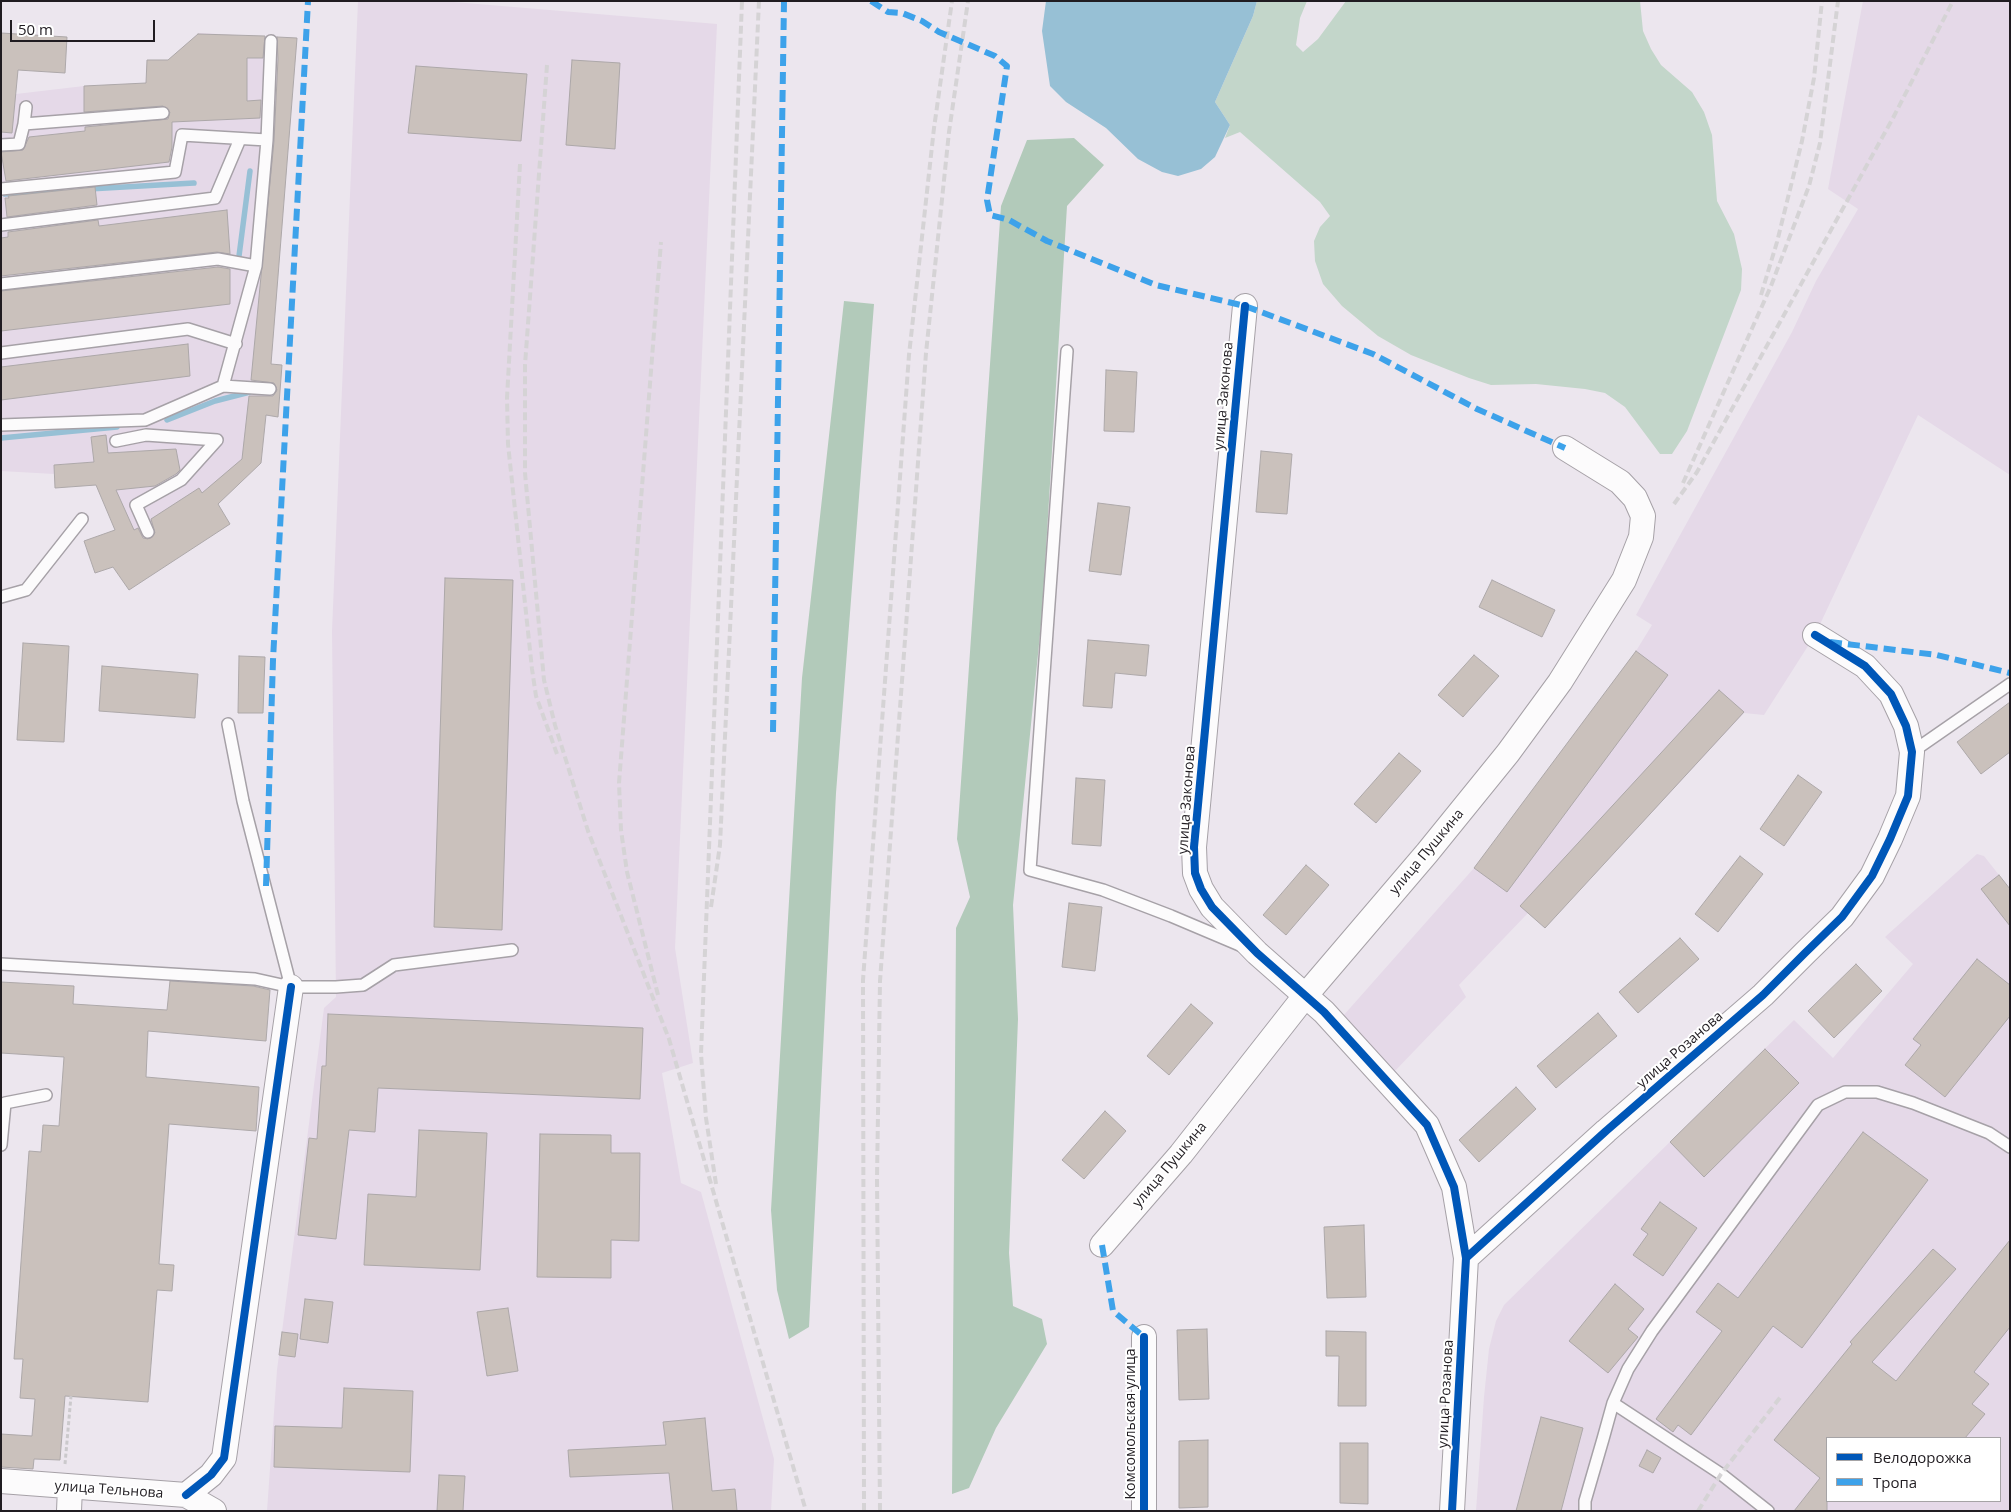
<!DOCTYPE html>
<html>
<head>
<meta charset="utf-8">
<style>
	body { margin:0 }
	#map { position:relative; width:2011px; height:1512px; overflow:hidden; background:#ece6ee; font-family:"Open Sans",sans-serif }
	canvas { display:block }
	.frame { position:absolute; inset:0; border:2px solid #201c21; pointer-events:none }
	.legend { position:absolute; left:1826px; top:1437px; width:175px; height:65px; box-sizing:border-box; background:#fff; border:1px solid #a6a4a6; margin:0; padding:6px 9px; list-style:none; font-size:15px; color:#201c21 }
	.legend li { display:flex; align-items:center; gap:10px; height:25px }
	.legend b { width:25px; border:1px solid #a6a4a6 }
	.scale { position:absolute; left:10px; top:20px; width:145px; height:22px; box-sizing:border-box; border:2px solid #201c21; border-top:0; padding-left:6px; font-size:15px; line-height:18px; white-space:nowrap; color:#201c21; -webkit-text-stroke:4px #fff; paint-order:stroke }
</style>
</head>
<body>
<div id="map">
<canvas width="2011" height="1512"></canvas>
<div class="frame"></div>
<ul class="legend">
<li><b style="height:6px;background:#0057b8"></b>Велодорожка</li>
<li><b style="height:6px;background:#3da2ea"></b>Тропа</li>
</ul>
<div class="scale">50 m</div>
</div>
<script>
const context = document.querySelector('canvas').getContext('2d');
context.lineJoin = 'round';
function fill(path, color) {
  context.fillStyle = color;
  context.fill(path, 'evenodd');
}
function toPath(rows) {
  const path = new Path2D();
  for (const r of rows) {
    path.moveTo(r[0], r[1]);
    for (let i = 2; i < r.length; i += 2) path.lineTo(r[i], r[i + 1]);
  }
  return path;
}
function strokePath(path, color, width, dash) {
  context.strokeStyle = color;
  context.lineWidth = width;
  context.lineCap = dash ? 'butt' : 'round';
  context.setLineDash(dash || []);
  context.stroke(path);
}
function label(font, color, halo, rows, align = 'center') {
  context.font = font + ' "Open Sans",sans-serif';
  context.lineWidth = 4;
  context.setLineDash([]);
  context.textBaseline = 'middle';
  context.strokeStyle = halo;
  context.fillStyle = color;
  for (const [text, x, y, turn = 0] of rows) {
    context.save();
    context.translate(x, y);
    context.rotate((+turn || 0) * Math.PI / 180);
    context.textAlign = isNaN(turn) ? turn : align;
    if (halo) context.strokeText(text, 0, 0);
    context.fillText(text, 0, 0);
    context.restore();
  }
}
const built = toPath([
	[358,1,442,1,717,24,675,948,693,1063,662,1073,681,1183,701,1192,774,1459,771,1511,267,1511,277,1370,324,1008,336,997,332,631],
	[1863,1,2010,1,2010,475,1918,415,1815,635,1764,715,1744,713,1545,928,1528,913,1459,985,1466,997,1393,1073,1343,1016,1474,868,1636,651,1652,625,1636,615,1792,332,1816,281,1858,209,1828,189],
	[199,33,297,38,271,364,280,380,278,417,266,415,261,463,218,504,129,562,94,462,54,465,54,474,1,471,1,93,16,94,84,86,146,83,147,60,168,60],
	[1977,854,1984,856,2010,889,2010,1511,1476,1511,1484,1397,1489,1349,1496,1321,1504,1305,1794,1020,1833,1058,1913,964,1885,937],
	[1827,1438,2000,1438,2000,1501,1827,1501]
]);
const green = toPath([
	[1257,1,1307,1,1300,18,1296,45,1303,52,1318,39,1346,1,1640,1,1643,31,1651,49,1661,65,1692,92,1704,112,1712,135,1717,201,1734,234,1742,269,1741,290,1687,431,1672,454,1660,454,1625,407,1605,393,1585,389,1536,384,1491,385,1469,378,1411,355,1378,336,1342,306,1323,284,1315,261,1314,241,1320,227,1330,216,1320,202,1240,132,1225,138,1230,125,1215,102,1253,16]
]);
const forest = toPath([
	[1074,138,1104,165,1067,206,1042,614,1013,905,1018,1019,1009,1253,1013,1306,1042,1319,1047,1344,996,1428,969,1488,952,1494,956,928,970,897,957,839,1001,206,1027,140],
	[844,301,874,304,836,793,809,1327,789,1339,777,1290,771,1210,802,678]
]);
const water = toPath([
	[1046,1,1257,1,1253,16,1215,102,1230,125,1215,157,1201,169,1178,176,1162,172,1138,159,1106,128,1066,102,1050,86,1042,31]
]);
const stream = toPath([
	[89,189,194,183],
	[5,194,58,191],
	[239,256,250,171],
	[167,420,215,401,250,392],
	[1,438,117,427]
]);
const building = toPath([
	[1,33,67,37,65,73,18,70,12,133,1,132,1,33],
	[198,34,265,36,263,58,247,58,247,101,261,100,260,118,172,122,172,147,169,162,6,181,1,152,23,150,29,137,85,131,85,127,168,119,170,112,163,106,84,112,84,86,146,83,147,60,168,60,198,34],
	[277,37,297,38,271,364,282,365,278,417,266,415,261,463,218,504,230,524,129,590,113,567,95,573,84,541,115,530,96,485,55,488,54,465,94,462,91,437,106,435,108,453,176,449,180,470,176,474,155,486,116,490,134,530,138,528,143,538,148,539,155,533,151,519,199,488,202,493,242,459,249,396,273,396,277,390,274,383,251,380,274,141,278,59,277,37],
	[572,60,620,63,615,149,566,145,572,60],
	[416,66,527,74,521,141,408,133,416,66],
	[95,187,97,205,7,217,5,198,9,198,8,196,95,187],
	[227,210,230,254,217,252,1,276,1,238,8,237,8,232,98,220,99,226,227,210],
	[218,267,230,269,230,304,1,331,1,291,218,267],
	[188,344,190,376,1,400,1,367,188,344],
	[1106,370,1137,372,1134,432,1104,431,1106,370],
	[1261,451,1292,454,1287,514,1256,512,1261,451],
	[1098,503,1130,507,1121,575,1089,571,1098,503],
	[445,578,513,580,502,930,434,927,445,578],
	[1492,580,1555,610,1542,637,1479,607,1492,580],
	[1088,640,1149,645,1146,676,1115,673,1112,708,1083,706,1088,640],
	[23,643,69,646,64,742,17,740,23,643],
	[1636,651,1668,675,1507,892,1474,868,1636,651],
	[1474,655,1499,676,1463,717,1438,695,1474,655],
	[239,656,265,657,263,713,238,713,239,656],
	[102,666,198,674,195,718,99,711,102,666],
	[1719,690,1744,712,1545,928,1520,906,1719,690],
	[2010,702,2010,752,1981,774,1957,742,2010,702],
	[1399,753,1421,771,1376,823,1354,804,1399,753],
	[1798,775,1822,792,1784,846,1760,829,1798,775],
	[1076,778,1105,780,1101,846,1072,844,1076,778],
	[1740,856,1763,874,1718,932,1695,914,1740,856],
	[1306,865,1329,885,1286,935,1263,915,1306,865],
	[1999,875,2010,889,2010,926,1981,889,1999,875],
	[1069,903,1102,907,1095,971,1062,967,1069,903],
	[1680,938,1699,959,1638,1013,1619,992,1680,938],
	[1977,959,2010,985,2010,1016,1945,1097,1905,1065,1921,1045,1913,1039,1977,959],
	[1856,964,1882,991,1834,1038,1808,1011,1856,964],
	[170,981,253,986,270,990,266,1041,148,1031,146,1077,259,1087,256,1131,169,1124,159,1264,174,1265,172,1291,157,1290,148,1402,65,1396,60,1460,34,1459,33,1469,1,1467,1,1434,32,1436,35,1399,20,1398,23,1359,14,1359,29,1151,41,1152,43,1125,59,1126,64,1057,1,1053,1,982,74,986,73,1004,167,1010,170,981],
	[1191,1004,1213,1023,1169,1075,1147,1056,1191,1004],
	[1598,1013,1617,1036,1556,1088,1537,1066,1598,1013],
	[328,1014,643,1028,640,1099,378,1088,375,1132,349,1130,336,1239,298,1235,309,1138,317,1139,322,1066,326,1066,328,1014],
	[1765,1049,1799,1083,1704,1177,1670,1142,1765,1049],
	[1516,1087,1536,1109,1479,1162,1459,1140,1516,1087],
	[1105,1111,1126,1131,1084,1179,1062,1160,1105,1111],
	[419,1130,487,1133,480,1270,364,1265,368,1194,416,1197,419,1130],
	[1863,1132,1928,1180,1802,1348,1773,1326,1691,1435,1678,1425,1673,1432,1656,1419,1722,1331,1696,1312,1718,1283,1738,1298,1863,1132],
	[540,1134,611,1135,611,1153,640,1153,639,1241,611,1240,611,1278,537,1277,540,1134],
	[1660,1202,1697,1228,1663,1276,1633,1255,1648,1234,1641,1229,1660,1202],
	[1364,1225,1366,1297,1327,1298,1324,1227,1364,1225],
	[2010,1240,2010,1327,1974,1372,1989,1384,1972,1404,1985,1414,1965,1438,1827,1438,1827,1511,1794,1511,1820,1478,1774,1440,1852,1344,1850,1342,1933,1249,1956,1269,1872,1362,1896,1381,2010,1240],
	[1615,1284,1644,1309,1628,1329,1638,1337,1608,1373,1569,1341,1615,1284],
	[305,1299,333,1302,328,1343,300,1339,305,1299],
	[508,1308,518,1371,487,1376,477,1312,508,1308],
	[1207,1329,1209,1399,1179,1400,1177,1330,1207,1329],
	[1326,1331,1366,1332,1366,1406,1338,1406,1339,1356,1326,1356,1326,1331],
	[282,1332,298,1334,295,1357,279,1355,282,1332],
	[344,1388,413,1391,410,1472,274,1467,275,1426,342,1428,344,1388],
	[1541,1417,1583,1428,1561,1511,1516,1511,1541,1417],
	[705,1418,712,1491,735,1489,737,1511,673,1511,669,1473,570,1477,568,1450,666,1445,663,1422,705,1418],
	[1208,1440,1208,1507,1179,1508,1179,1441,1208,1440],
	[1340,1443,1368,1443,1368,1504,1340,1503,1340,1443],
	[1647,1450,1661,1458,1653,1473,1639,1466,1647,1450],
	[439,1475,465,1476,463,1511,437,1511,439,1475]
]);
const path = toPath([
	[65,1464,71,1396]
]);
const lane = toPath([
	[24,124,26,107],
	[1,145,19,144,24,124,163,113],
	[1,189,175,172,182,135,267,140],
	[1,225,215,198,240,139],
	[1,284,218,259,256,266],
	[1067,351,1030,870,1103,890,1171,916,1242,946],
	[1,353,188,329,236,344],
	[223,386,270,389],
	[1,425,145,420,223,386,256,266,267,140,271,41],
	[116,441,146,435,217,440],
	[148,532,136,505,181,480,217,440],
	[1,597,26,590,82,519],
	[228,724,243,801,291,987],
	[1912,752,2010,684],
	[1,964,255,979,291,987,336,987,363,985,394,965,512,950],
	[1,1145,5,1103,46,1095],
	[1613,1403,1721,1474,1768,1511],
	[1585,1511,1585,1501,1603,1439,1613,1403,1628,1369,1652,1331,1818,1105,1845,1092,1877,1092,1913,1103,1989,1133,2010,1147]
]);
const street = toPath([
	[1245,306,1194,847,1195,873,1201,889,1212,907,1257,953,1324,1012,1427,1125,1454,1187,1466,1258],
	[1102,1245,1181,1154,1305,996,1427,853,1508,753,1560,682,1624,580,1641,537,1643,516,1635,498,1620,482,1565,448],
	[1,1481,186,1495,214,1511],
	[186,1495,211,1475,224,1458,291,987],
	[69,1511,70,1487],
	[1144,1511,1144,1337],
	[1452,1511,1466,1258,1606,1131,1763,995,1805,953,1842,917,1872,876,1890,839,1908,796,1912,752,1906,726,1891,694,1865,666,1815,635]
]);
const rail = toPath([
	[547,65,525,365,525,473,544,680,555,725,588,831,669,1039,806,1511],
	[520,164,507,398,508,444,532,669,536,696,557,754],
	[1761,295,1777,242,1802,141,1814,78,1822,1],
	[1683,483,1771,286,1809,186,1820,143,1838,1],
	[1674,504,1697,472,1893,118,1953,1],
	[711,907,720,845,759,1],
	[658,995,627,872,621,830,619,783,661,242],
	[716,1184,706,1118,701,1054,742,1],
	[864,1511,863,980,909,355,934,128,952,1],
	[880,1511,877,1179,880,981,926,353,949,132,968,1],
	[1698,1511,1721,1474,1782,1395]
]);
const quiet = toPath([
	[871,1,888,12,902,13,922,21,939,32,995,56,1007,66,987,200,990,215,1009,220,1047,241,1156,285,1245,306,1373,354,1477,409,1565,448],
	[1830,642,1937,655,2010,673],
	[773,732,784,1],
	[266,886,273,660,308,1],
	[1102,1245,1113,1311,1144,1337]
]);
const cycleway = toPath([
	[1245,306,1194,847,1195,873,1201,889,1212,907,1257,953,1324,1012,1427,1125,1454,1187,1466,1258],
	[186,1495,211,1475,224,1458,291,987],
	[1144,1511,1144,1337],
	[1452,1511,1466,1258,1606,1131,1763,995,1805,953,1842,917,1872,876,1890,839,1908,796,1912,752,1906,726,1891,694,1865,666,1815,635]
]);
const streetNames = [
	["улица Законова",1224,396,-85],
	["улица Законова",1187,800,-86],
	["улица Пушкина",1427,852,-50],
	["улица Розанова",1680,1050,-41],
	["улица Пушкина",1170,1165,-50],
	["улица Розанова",1446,1394,-87],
	["Комсомольская улица",1131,1424,-90],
	["улица Тельнова",109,1490,4]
];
fill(built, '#e5d9e8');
fill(green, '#c3d6ca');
fill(forest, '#b2caba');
fill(water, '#97c0d5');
strokePath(stream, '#97c0d5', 5.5);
fill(building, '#cac1bc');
strokePath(building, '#ada8a9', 1);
strokePath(lane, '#a6a1a7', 14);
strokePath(street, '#a6a1a7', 26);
strokePath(path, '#cbc9cc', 3, [4, 2.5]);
strokePath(lane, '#fcfbfc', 11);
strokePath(street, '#fcfbfc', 24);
strokePath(rail, '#d5d3d5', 4, [8, 4]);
strokePath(quiet, '#3da2ea', 6, [12, 6]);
strokePath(cycleway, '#0057b8', 8);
label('14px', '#201c21', '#fff', streetNames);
</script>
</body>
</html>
